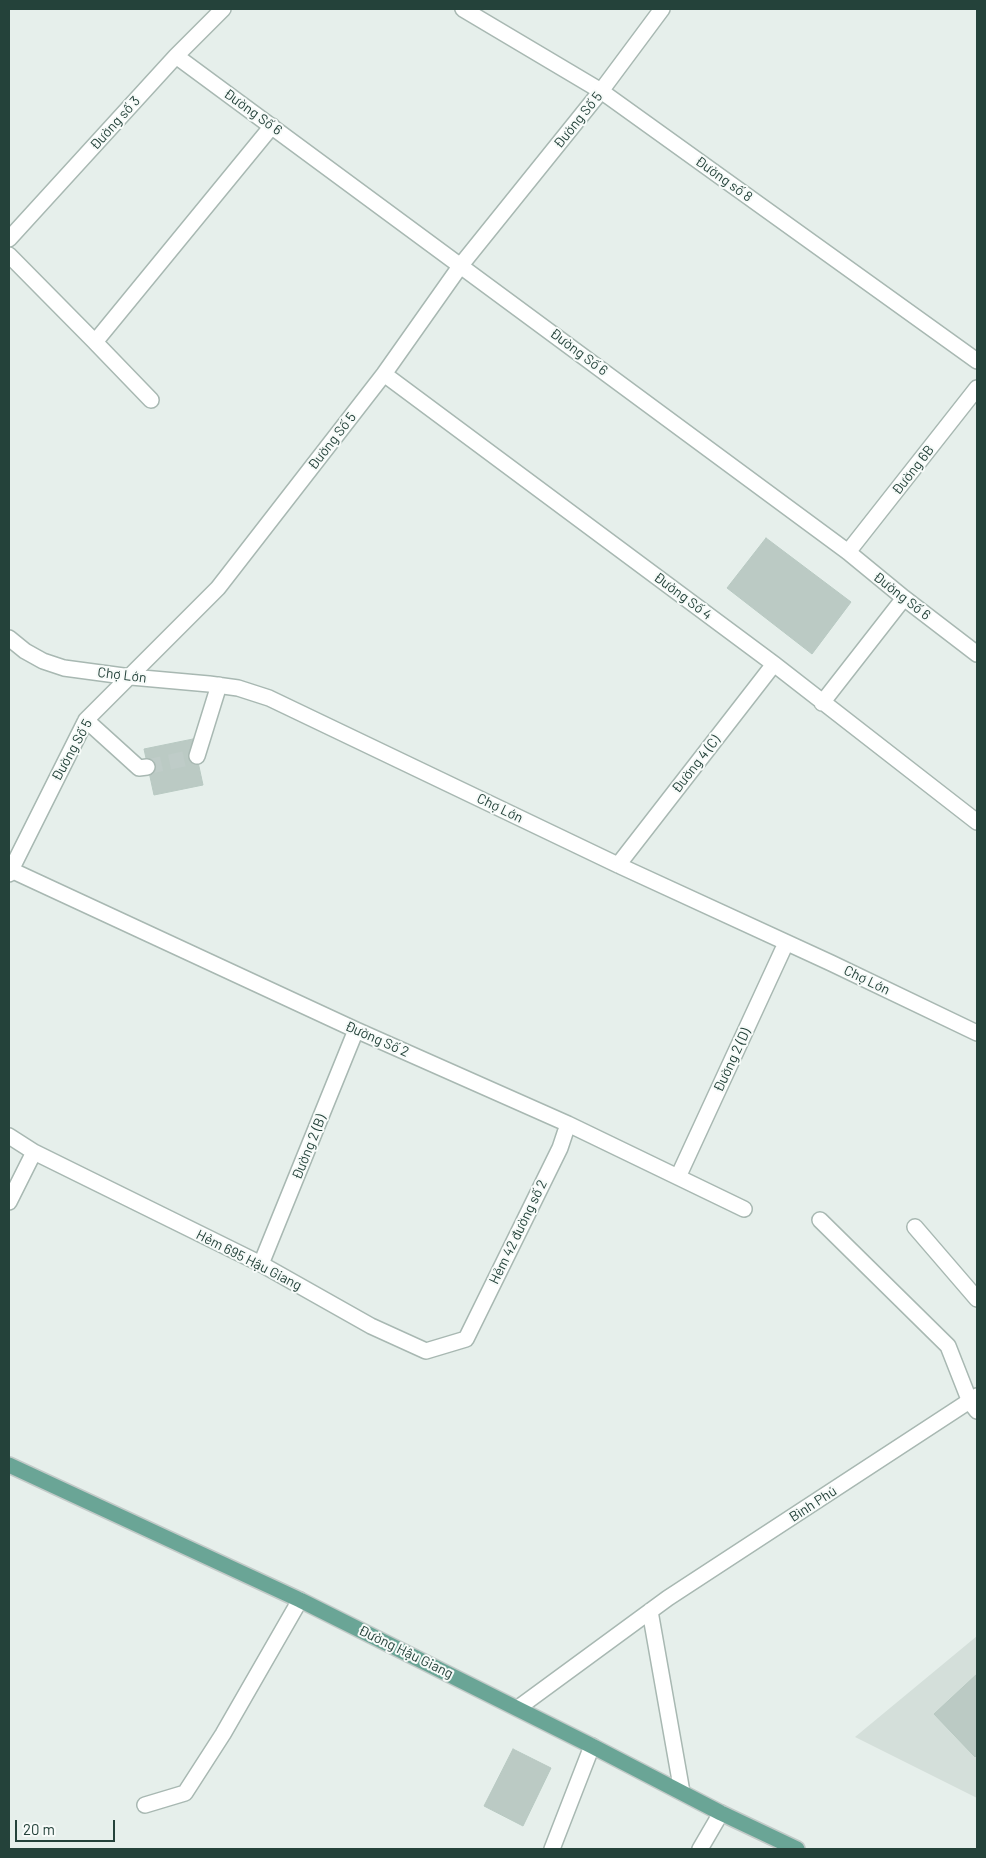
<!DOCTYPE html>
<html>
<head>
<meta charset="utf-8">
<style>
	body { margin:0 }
	#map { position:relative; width:986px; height:1858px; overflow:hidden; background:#e6efeb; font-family:Barlow,sans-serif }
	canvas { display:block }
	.frame { position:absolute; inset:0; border:10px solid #24423a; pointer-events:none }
	.scale { position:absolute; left:15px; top:1820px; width:100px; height:22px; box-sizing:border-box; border:2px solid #24423a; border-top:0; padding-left:6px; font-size:15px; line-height:18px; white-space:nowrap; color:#24423a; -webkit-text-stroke:4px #f7fbf9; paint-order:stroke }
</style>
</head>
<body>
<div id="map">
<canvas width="986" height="1858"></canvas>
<div class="frame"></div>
<div class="scale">20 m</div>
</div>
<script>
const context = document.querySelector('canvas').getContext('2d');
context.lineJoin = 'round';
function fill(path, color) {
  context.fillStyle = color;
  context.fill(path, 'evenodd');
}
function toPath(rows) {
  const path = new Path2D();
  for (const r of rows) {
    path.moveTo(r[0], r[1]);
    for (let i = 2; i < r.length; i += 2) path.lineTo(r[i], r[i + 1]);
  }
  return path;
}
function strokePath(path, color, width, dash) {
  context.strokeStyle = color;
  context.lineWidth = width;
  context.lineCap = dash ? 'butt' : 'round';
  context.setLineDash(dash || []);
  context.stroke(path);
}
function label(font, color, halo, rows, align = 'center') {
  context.font = font + ' Barlow,sans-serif';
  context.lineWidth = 4;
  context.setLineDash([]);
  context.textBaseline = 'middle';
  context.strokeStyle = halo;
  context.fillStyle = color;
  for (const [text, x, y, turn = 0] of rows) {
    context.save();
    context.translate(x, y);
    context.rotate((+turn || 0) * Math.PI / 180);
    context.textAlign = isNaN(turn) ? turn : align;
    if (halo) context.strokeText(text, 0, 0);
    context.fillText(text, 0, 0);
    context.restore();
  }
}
const built = toPath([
	[977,1636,977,1798,855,1737]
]);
const building = toPath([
	[766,538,851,602,812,654,727,588,766,538],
	[193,739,203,785,154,795,144,749,193,739],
	[977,1674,977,1755,975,1757,934,1714,977,1674],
	[513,1749,551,1768,523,1826,484,1806,513,1749]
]);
const minorTunnel = toPath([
	[147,767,197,756]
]);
const minor = toPath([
	[463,9,601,91,977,361],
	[176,56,848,552,904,598,977,654],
	[9,239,176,56,223,9],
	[9,255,95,342,272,126],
	[95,342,151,400],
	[384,374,774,664,977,822],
	[848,552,977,388],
	[9,638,25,651,43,661,64,668,131,677,209,684,238,688,269,698,618,865,831,963,977,1033],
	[822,703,904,598],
	[86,720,139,768,147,767],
	[197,756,219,685],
	[618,865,774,664],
	[11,870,356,1030,568,1124,744,1209],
	[9,874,86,720,218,588,384,374,461,265,601,91,662,9],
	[9,1136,34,1152,261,1264,371,1326,426,1351,466,1339,560,1148,568,1124],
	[678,1177,786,943],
	[9,1202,34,1152],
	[820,1220,948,1346,970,1402,977,1411],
	[915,1227,977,1299],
	[261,1264,356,1030],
	[650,1611,682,1792],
	[518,1708,668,1598,977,1396],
	[145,1805,185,1793,223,1734,300,1600],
	[552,1849,592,1746],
	[700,1849,721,1813]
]);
const major = toPath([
	[9,1465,300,1600,592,1746,721,1813,797,1849]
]);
const streetNames = [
	["Đường Số 6",253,112,36],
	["Đường Số 5",578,120,-51],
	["Đường số 3",115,123,-48],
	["Đường số 8",724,179,36],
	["Đường Số 6",579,352,37],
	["Đường Số 5",332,441,-52],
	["Đường 6B",913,470,-52],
	["Đường Số 4",683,596,37],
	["Đường Số 6",902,596,38],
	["Chợ Lớn",122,675,7],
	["Đường Số 5",72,750,-61],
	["Đường 4 (C)",696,764,-52],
	["Chợ Lớn",500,808,26],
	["Chợ Lớn",867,980,26],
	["Đường Số 2",377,1039,24],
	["Đường 2 (D)",732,1060,-65],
	["Đường 2 (B)",309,1147,-68],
	["Hẻm 42 đường số 2",518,1232,-64],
	["Hẻm 695 Hậu Giang",249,1260,27],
	["Bình Phú",813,1504,-33],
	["Đường Hậu Giang",406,1652,26]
];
fill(built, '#d4dfda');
fill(building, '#bbcac4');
strokePath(building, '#b8c9c2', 1);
strokePath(minorTunnel, '#bfccc8', 15, [15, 8]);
strokePath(minor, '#a8b8b2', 18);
strokePath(major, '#c2cac8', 18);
strokePath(minor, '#fff', 15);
strokePath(major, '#6aa596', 15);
label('14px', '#24423a', '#f7fbf9', streetNames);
</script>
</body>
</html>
